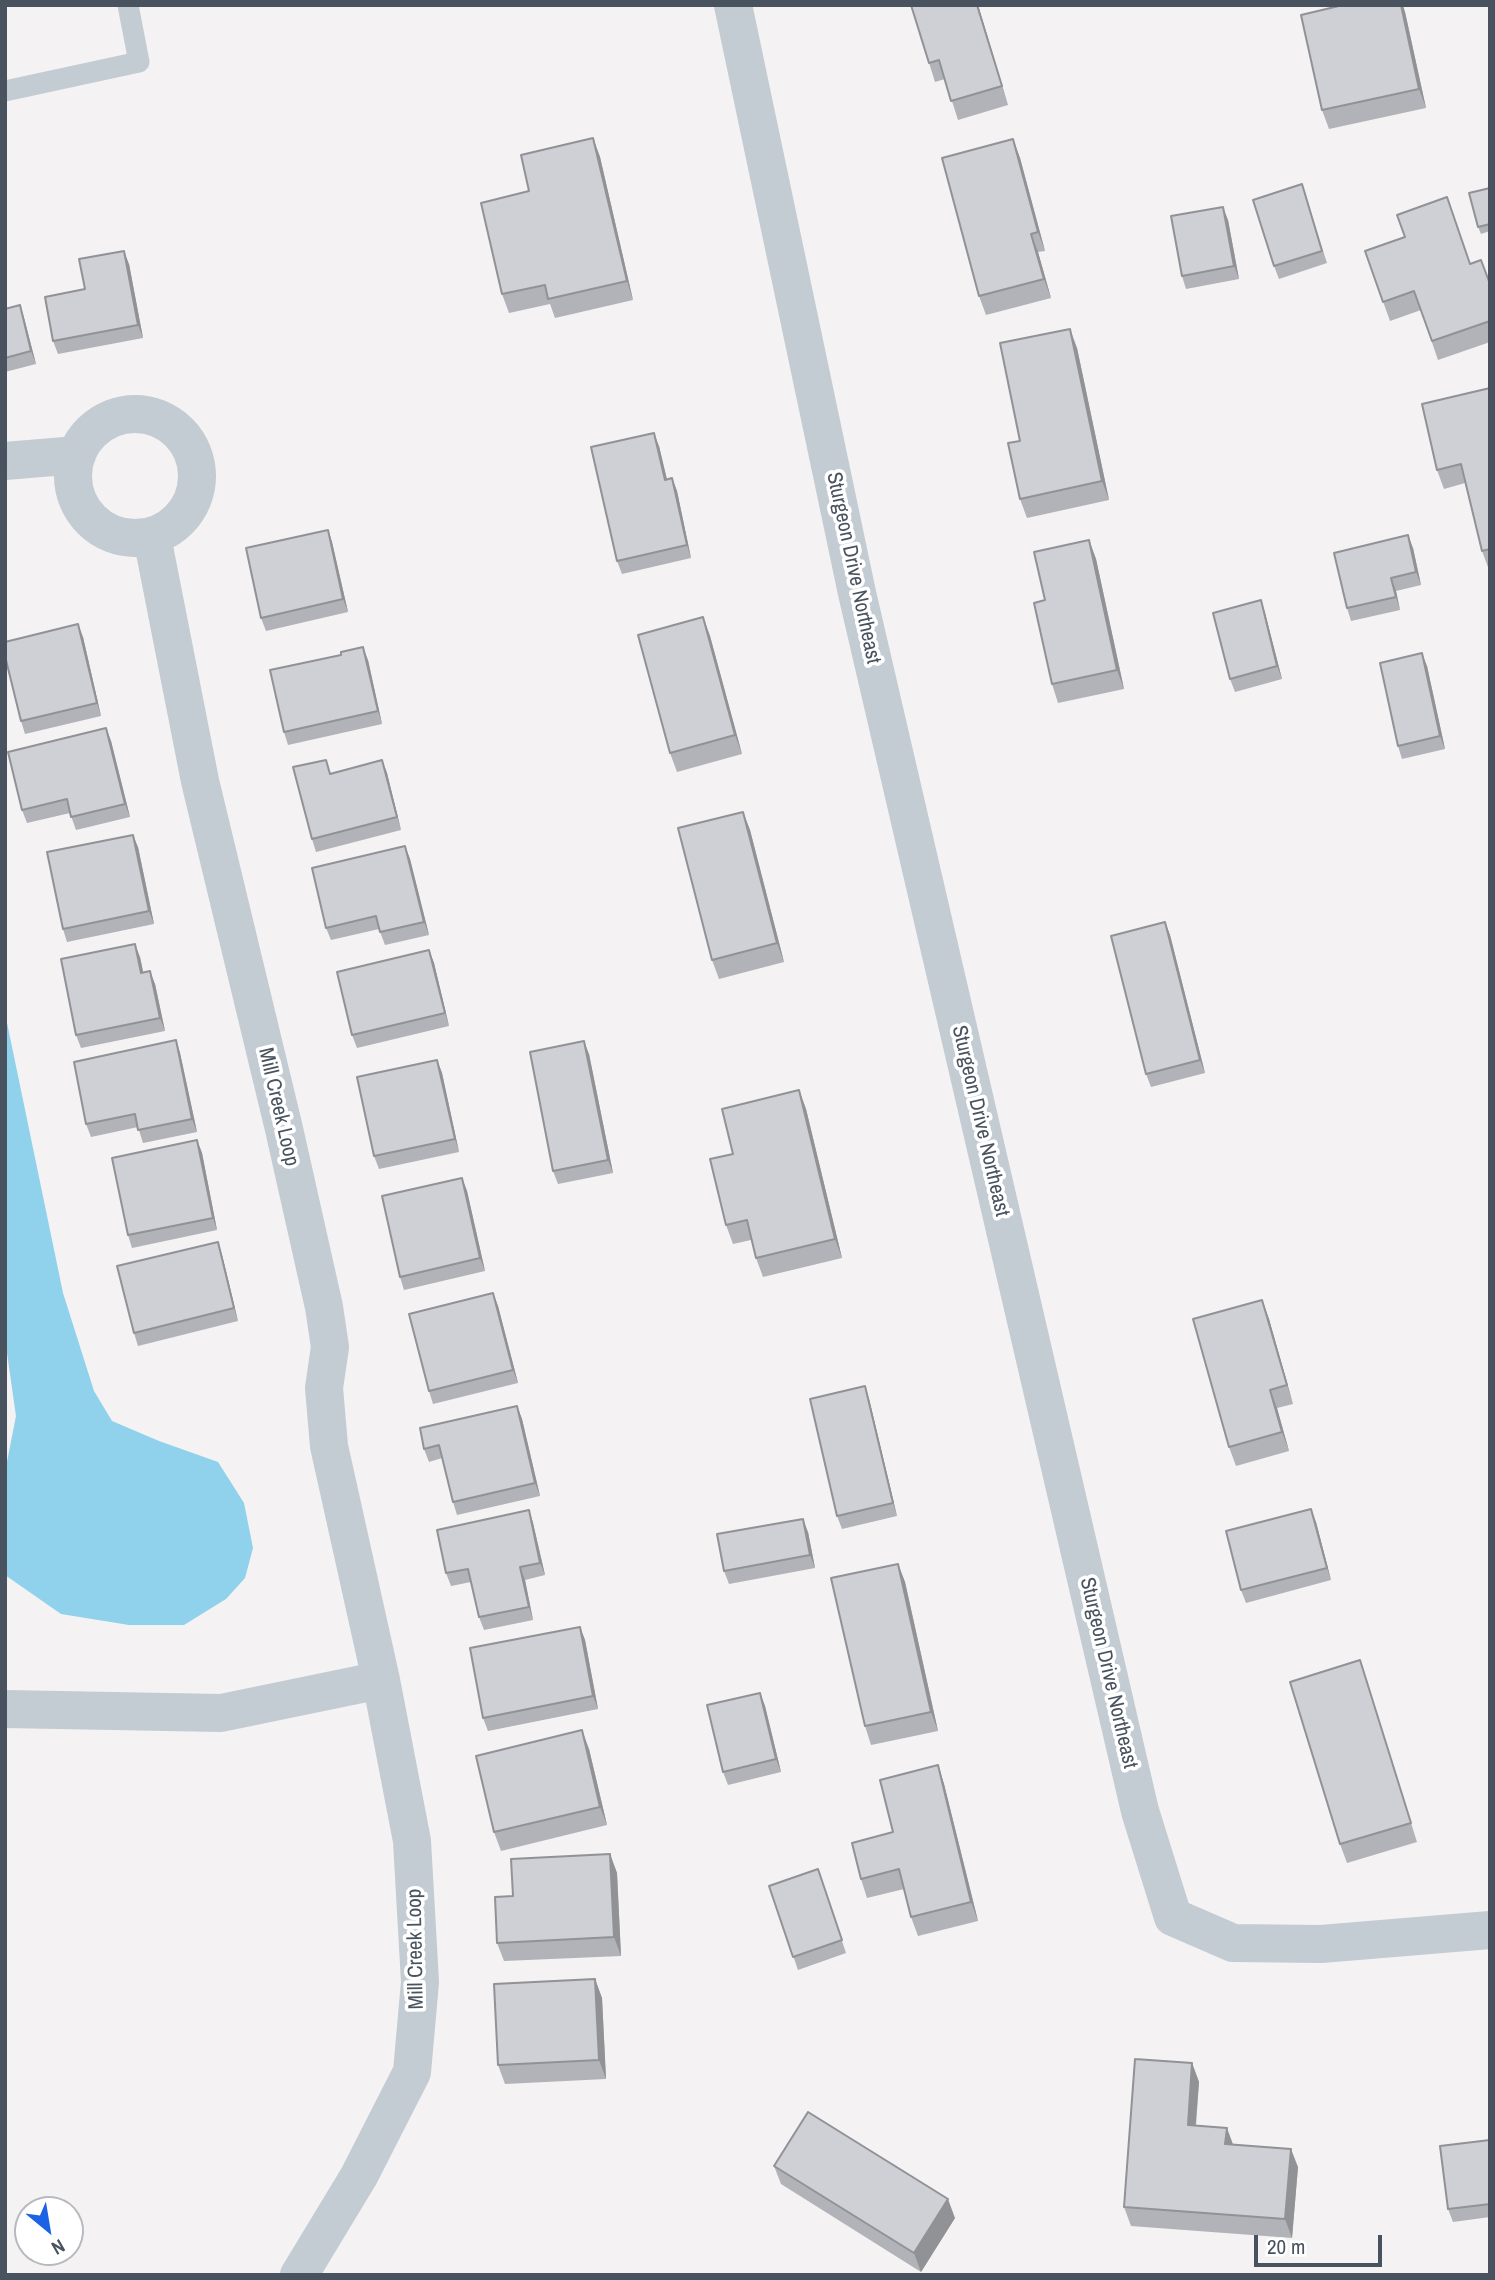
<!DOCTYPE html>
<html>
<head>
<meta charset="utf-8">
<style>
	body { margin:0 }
	#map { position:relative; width:1495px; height:2280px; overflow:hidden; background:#f4f2f2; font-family:"Archivo Narrow",sans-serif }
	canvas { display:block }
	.frame { position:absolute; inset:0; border:7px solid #49535f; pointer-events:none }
	.north { position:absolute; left:14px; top:2196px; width:70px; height:70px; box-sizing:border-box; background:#fff; border:2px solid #b6babf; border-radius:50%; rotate:150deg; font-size:19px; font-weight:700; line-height:28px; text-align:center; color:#49535f }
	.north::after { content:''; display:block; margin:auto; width:24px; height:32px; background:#1b62e5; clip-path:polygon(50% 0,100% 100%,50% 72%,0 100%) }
	.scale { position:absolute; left:1254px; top:2235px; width:128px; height:32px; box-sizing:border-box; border:4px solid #49535f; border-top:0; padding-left:9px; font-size:21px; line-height:24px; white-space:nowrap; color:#49535f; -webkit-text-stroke:5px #fff; paint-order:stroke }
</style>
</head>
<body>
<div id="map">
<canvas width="1495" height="2280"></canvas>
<div class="frame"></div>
<div class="north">N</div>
<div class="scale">20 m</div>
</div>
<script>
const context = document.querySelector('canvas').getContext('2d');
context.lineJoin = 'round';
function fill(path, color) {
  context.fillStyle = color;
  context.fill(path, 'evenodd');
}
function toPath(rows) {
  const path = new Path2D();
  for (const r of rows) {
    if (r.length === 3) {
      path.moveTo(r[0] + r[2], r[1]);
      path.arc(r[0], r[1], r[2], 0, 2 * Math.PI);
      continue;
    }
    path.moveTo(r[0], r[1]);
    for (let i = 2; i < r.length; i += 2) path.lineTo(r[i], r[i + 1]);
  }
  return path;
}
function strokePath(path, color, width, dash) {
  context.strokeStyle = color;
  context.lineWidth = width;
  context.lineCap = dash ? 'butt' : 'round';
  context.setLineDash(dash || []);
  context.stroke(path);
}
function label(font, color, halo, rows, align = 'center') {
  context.font = font + ' "Archivo Narrow",sans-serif';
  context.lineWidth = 7;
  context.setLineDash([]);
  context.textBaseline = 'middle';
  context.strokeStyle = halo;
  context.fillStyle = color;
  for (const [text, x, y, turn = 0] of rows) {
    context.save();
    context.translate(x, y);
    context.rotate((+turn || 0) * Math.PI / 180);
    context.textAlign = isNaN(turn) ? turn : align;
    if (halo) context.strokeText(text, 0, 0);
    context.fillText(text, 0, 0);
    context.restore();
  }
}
const water = toPath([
	[5,1013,63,1293,94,1391,112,1421,159,1441,218,1462,244,1503,253,1548,245,1578,226,1599,184,1625,129,1625,61,1614,5,1575,5,1472,16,1416,5,1339]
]);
const lane = toPath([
	[5,91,139,62,128,5]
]);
const street = toPath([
	[733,5,857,593,1140,1811,1173,1917,1233,1943,1321,1944,1490,1930],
	[135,476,62],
	[5,461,77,455],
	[152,537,200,781,284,1129,324,1307,330,1347,324,1388,329,1446,381,1680,412,1841,420,1982,412,2072,359,2176,299,2275],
	[5,1709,221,1713,381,1680]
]);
const wall = toPath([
	[911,5,978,5,1008,105,958,120,945,79,935,82],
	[1405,12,1426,108,1329,129,1322,110],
	[593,138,600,157,633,300,555,318,550,304,509,313,502,294,529,191],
	[1013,139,1020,158,1045,251,1038,252,1051,298,986,315,979,296],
	[1302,184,1327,263,1279,279,1274,266],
	[1490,188,1490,231,1481,234,1478,227],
	[1228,220,1239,279,1186,289,1182,276],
	[1365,251,1470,264,1490,283,1490,342,1438,360,1421,310,1390,321],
	[129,264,143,338,58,354,53,341,85,289],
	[20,305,24,318,36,364,5,372,5,309],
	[1077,348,1109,500,1027,518,1020,499,1020,441],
	[1490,388,1490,569,1489,570,1482,551,1465,483,1444,489,1437,470],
	[659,446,667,479,672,478,677,491,691,558,622,574,617,561],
	[328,530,332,542,348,612,266,631,261,618],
	[1089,540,1096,559,1124,689,1058,703,1052,684,1045,600],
	[1413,548,1421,585,1396,591,1400,610,1351,621,1347,608],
	[1261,600,1265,613,1282,679,1235,692,1230,679],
	[703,617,710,636,742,754,677,772,670,753],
	[83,637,101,716,25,734,21,721],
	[368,660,382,724,288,745,284,732],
	[1427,666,1445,749,1402,759,1398,746],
	[106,728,111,741,130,817,76,830,70,813,27,823,22,810],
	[382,760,387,773,401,830,316,852,312,839,331,773],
	[743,812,750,830,784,962,719,979,712,960],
	[405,846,410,859,429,935,385,945,379,929,331,940,326,928],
	[138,847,154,924,67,942,63,929],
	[1165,922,1170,935,1205,1073,1151,1087,1146,1074],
	[429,950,434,963,449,1026,357,1048,352,1035],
	[140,957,143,972,155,984,165,1031,81,1048,76,1035],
	[176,1040,180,1053,197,1132,143,1143,138,1127,91,1137,86,1124],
	[589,1054,613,1173,558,1184,553,1171],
	[437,1060,442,1073,459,1152,379,1169,374,1156],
	[799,1090,806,1109,842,1258,763,1277,756,1258,751,1240,733,1244,726,1225,733,1154],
	[197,1140,202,1153,217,1230,132,1248,128,1235],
	[462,1178,467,1191,485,1271,404,1290,400,1277],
	[222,1255,238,1321,138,1346,134,1333],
	[493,1293,498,1306,518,1383,433,1404,429,1391],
	[1262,1300,1269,1319,1293,1404,1277,1408,1289,1451,1236,1466,1229,1447],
	[869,1399,897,1516,842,1529,837,1516],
	[517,1406,522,1419,540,1496,457,1515,453,1502,442,1458,429,1462,424,1449],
	[529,1510,533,1523,545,1575,525,1580,533,1620,484,1630,479,1617,471,1582,451,1586,446,1573],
	[1316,1522,1331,1580,1246,1603,1241,1590],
	[808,1532,815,1568,729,1584,724,1571],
	[898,1564,905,1582,938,1731,871,1745,865,1726],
	[580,1627,585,1640,598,1709,488,1731,483,1718],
	[1360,1660,1417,1842,1347,1863,1340,1844],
	[760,1693,765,1706,781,1772,728,1785,723,1772],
	[589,1749,607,1825,501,1851,494,1832],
	[938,1765,944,1784,978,1921,918,1936,911,1917,904,1889,867,1898,861,1879],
	[610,1854,617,1873,621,1956,504,1961,497,1943,513,1896],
	[818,1869,846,1953,798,1970,769,1886],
	[595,1979,602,1998,606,2079,505,2084,498,2065],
	[1192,2063,1199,2082,1196,2126,1232,2144,1298,2167,1292,2238,1131,2226,1124,2207],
	[1490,2140,1490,2217,1453,2222,1448,2209],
	[774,2166,955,2218,921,2272,781,2184]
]);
const shadedWall = toPath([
	[977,5,978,5,1008,105,1002,86],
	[1401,5,1403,5,1405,12,1426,108,1419,89],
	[593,138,600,157,633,300,627,281],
	[1013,139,1020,158,1045,251,1038,232],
	[1223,207,1228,220,1239,279,1234,266],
	[1031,234,1038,252,1051,298,1044,279],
	[124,251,129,264,143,338,138,325],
	[20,305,24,318,36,364,31,351],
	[1070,329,1077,348,1109,500,1102,481],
	[654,433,659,446,670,493,665,480],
	[672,478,677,491,691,558,687,545],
	[328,530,332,542,348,612,343,599],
	[1408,535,1413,548,1421,585,1416,572],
	[1089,540,1096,559,1124,689,1117,670],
	[1391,578,1396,591,1400,610,1396,597],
	[1261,600,1265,613,1282,679,1277,666],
	[703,617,710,636,742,754,735,735],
	[78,624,83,637,101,716,97,703],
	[363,647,368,660,382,724,378,711],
	[1422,653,1427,666,1445,749,1440,736],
	[106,728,111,741,130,817,125,804],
	[382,760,387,773,401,830,397,817],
	[743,812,750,830,784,962,777,943],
	[133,835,138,847,154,924,149,911],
	[405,846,410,859,429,935,424,922],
	[1165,922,1170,935,1205,1073,1200,1060],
	[135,944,140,957,146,986,141,973],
	[429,950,434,963,449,1026,445,1013],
	[150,971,155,984,165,1031,160,1018],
	[176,1040,180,1053,197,1132,192,1119],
	[584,1041,589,1054,613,1173,608,1160],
	[437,1060,442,1073,459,1152,455,1139],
	[799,1090,806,1109,842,1258,835,1239],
	[197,1140,202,1153,217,1230,213,1218],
	[462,1178,467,1191,485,1271,480,1258],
	[218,1242,222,1255,238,1321,234,1308],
	[493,1293,498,1306,518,1383,513,1370],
	[1262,1300,1269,1319,1293,1404,1287,1385],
	[865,1386,869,1399,897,1516,893,1503],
	[1270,1390,1277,1408,1289,1451,1282,1432],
	[517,1406,522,1419,540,1496,535,1483],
	[1311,1509,1316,1522,1331,1580,1327,1568],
	[529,1510,533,1523,545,1575,540,1563],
	[803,1519,808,1532,815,1568,810,1555],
	[898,1564,905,1582,938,1731,931,1712],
	[520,1567,525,1580,533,1620,529,1607],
	[580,1627,585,1640,598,1709,593,1696],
	[760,1693,765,1706,781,1772,776,1759],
	[582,1730,589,1749,607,1825,600,1807],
	[938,1765,944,1784,978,1921,971,1902],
	[610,1854,617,1873,621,1956,614,1937],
	[595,1979,602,1998,606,2079,599,2060],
	[1192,2063,1199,2082,1194,2144,1188,2125],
	[1227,2128,1234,2147,1225,2144],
	[1291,2149,1298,2167,1292,2238,1285,2219],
	[948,2199,955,2218,921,2272,914,2253]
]);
const building = toPath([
	[911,5,977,5,1002,86,951,101,939,60,929,63,911,5],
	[1343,5,1401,5,1419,89,1322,110,1301,15,1343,5],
	[593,138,627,281,548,299,545,285,502,294,481,203,529,191,521,155,593,138],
	[1013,139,1038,232,1031,234,1044,279,979,296,942,158,1013,139],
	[1302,184,1322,251,1274,266,1253,200,1302,184],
	[1490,188,1490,224,1478,227,1469,193,1490,188],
	[1447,197,1470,264,1481,260,1490,284,1490,321,1432,341,1414,291,1383,302,1365,251,1405,237,1397,215,1447,197],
	[1223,207,1234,266,1182,276,1171,216,1223,207],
	[124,251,138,325,53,341,45,297,85,289,79,259,124,251],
	[20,305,31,351,5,358,5,309,20,305],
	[1070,329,1102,481,1020,499,1008,443,1020,441,1000,343,1070,329],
	[1490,388,1490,549,1482,551,1461,464,1437,470,1422,404,1490,388],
	[654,433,665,480,672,478,687,545,617,561,591,447,654,433],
	[328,530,343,599,261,618,246,548,328,530],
	[1408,535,1416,572,1391,578,1396,597,1347,608,1334,553,1408,535],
	[1089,540,1117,670,1052,684,1034,603,1045,600,1034,552,1089,540],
	[1261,600,1277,666,1230,679,1213,613,1261,600],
	[703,617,735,735,670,753,638,635,703,617],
	[78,624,97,703,21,721,5,656,5,642,78,624],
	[363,647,378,711,284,732,270,670,341,655,341,652,363,647],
	[1422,653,1440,736,1398,746,1380,663,1422,653],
	[106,728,125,804,71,817,67,799,22,810,8,752,106,728],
	[326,760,330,774,382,760,397,817,312,839,293,767,326,760],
	[743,812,777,943,712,960,678,828,743,812],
	[133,835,149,911,63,929,47,852,133,835],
	[405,846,424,922,380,932,376,916,326,928,312,868,405,846],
	[1165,922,1200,1060,1146,1074,1111,936,1165,922],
	[135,944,141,973,150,971,160,1018,76,1035,61,959,135,944],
	[429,950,445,1013,352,1035,337,972,429,950],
	[176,1040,192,1119,138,1130,135,1114,86,1124,74,1062,176,1040],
	[584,1041,608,1160,553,1171,530,1052,584,1041],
	[437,1060,455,1139,374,1156,357,1077,437,1060],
	[799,1090,835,1239,756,1258,747,1220,726,1225,710,1159,733,1154,722,1109,799,1090],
	[197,1140,213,1218,128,1235,112,1158,197,1140],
	[462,1178,480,1258,400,1277,382,1196,462,1178],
	[218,1242,234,1308,134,1333,117,1266,218,1242],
	[493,1293,513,1370,429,1391,409,1314,493,1293],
	[1262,1300,1287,1385,1270,1390,1282,1432,1229,1447,1193,1319,1262,1300],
	[865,1386,893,1503,837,1516,810,1399,865,1386],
	[517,1406,535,1483,453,1502,439,1445,424,1449,420,1428,517,1406],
	[1311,1509,1327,1568,1241,1590,1226,1531,1311,1509],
	[529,1510,540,1563,520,1567,529,1607,479,1617,468,1569,446,1573,437,1530,529,1510],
	[803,1519,810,1555,724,1571,717,1534,803,1519],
	[898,1564,931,1712,865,1726,831,1578,898,1564],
	[580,1627,593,1696,483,1718,470,1648,580,1627],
	[1360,1660,1411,1823,1340,1844,1290,1682,1360,1660],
	[760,1693,776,1759,723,1772,707,1705,760,1693],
	[582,1730,600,1807,494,1832,476,1756,582,1730],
	[938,1765,971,1902,911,1917,899,1869,861,1879,852,1843,893,1832,880,1780,938,1765],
	[610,1854,614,1937,497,1943,495,1897,513,1896,511,1859,610,1854],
	[818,1869,842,1940,793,1957,769,1886,818,1869],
	[595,1979,599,2060,498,2065,494,1984,595,1979],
	[1135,2059,1192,2063,1188,2125,1227,2128,1225,2144,1291,2149,1285,2219,1124,2207,1135,2059],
	[808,2112,948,2199,914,2253,774,2166,808,2112],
	[1490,2140,1490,2204,1448,2209,1440,2146,1490,2140]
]);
const streetNames = [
	["Sturgeon Drive Northeast",853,568,78],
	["Mill Creek Loop",278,1107,77],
	["Sturgeon Drive Northeast",980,1121,77],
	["Sturgeon Drive Northeast",1108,1673,77],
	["Mill Creek Loop",416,1949,-91]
];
fill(water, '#90d1ec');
strokePath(lane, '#c3cbd3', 21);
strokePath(street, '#c3cbd3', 38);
fill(wall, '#b1b3b8');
fill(shadedWall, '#909296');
fill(building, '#ced0d6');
strokePath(building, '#909296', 2);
label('21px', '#49535f', '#fff', streetNames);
</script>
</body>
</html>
